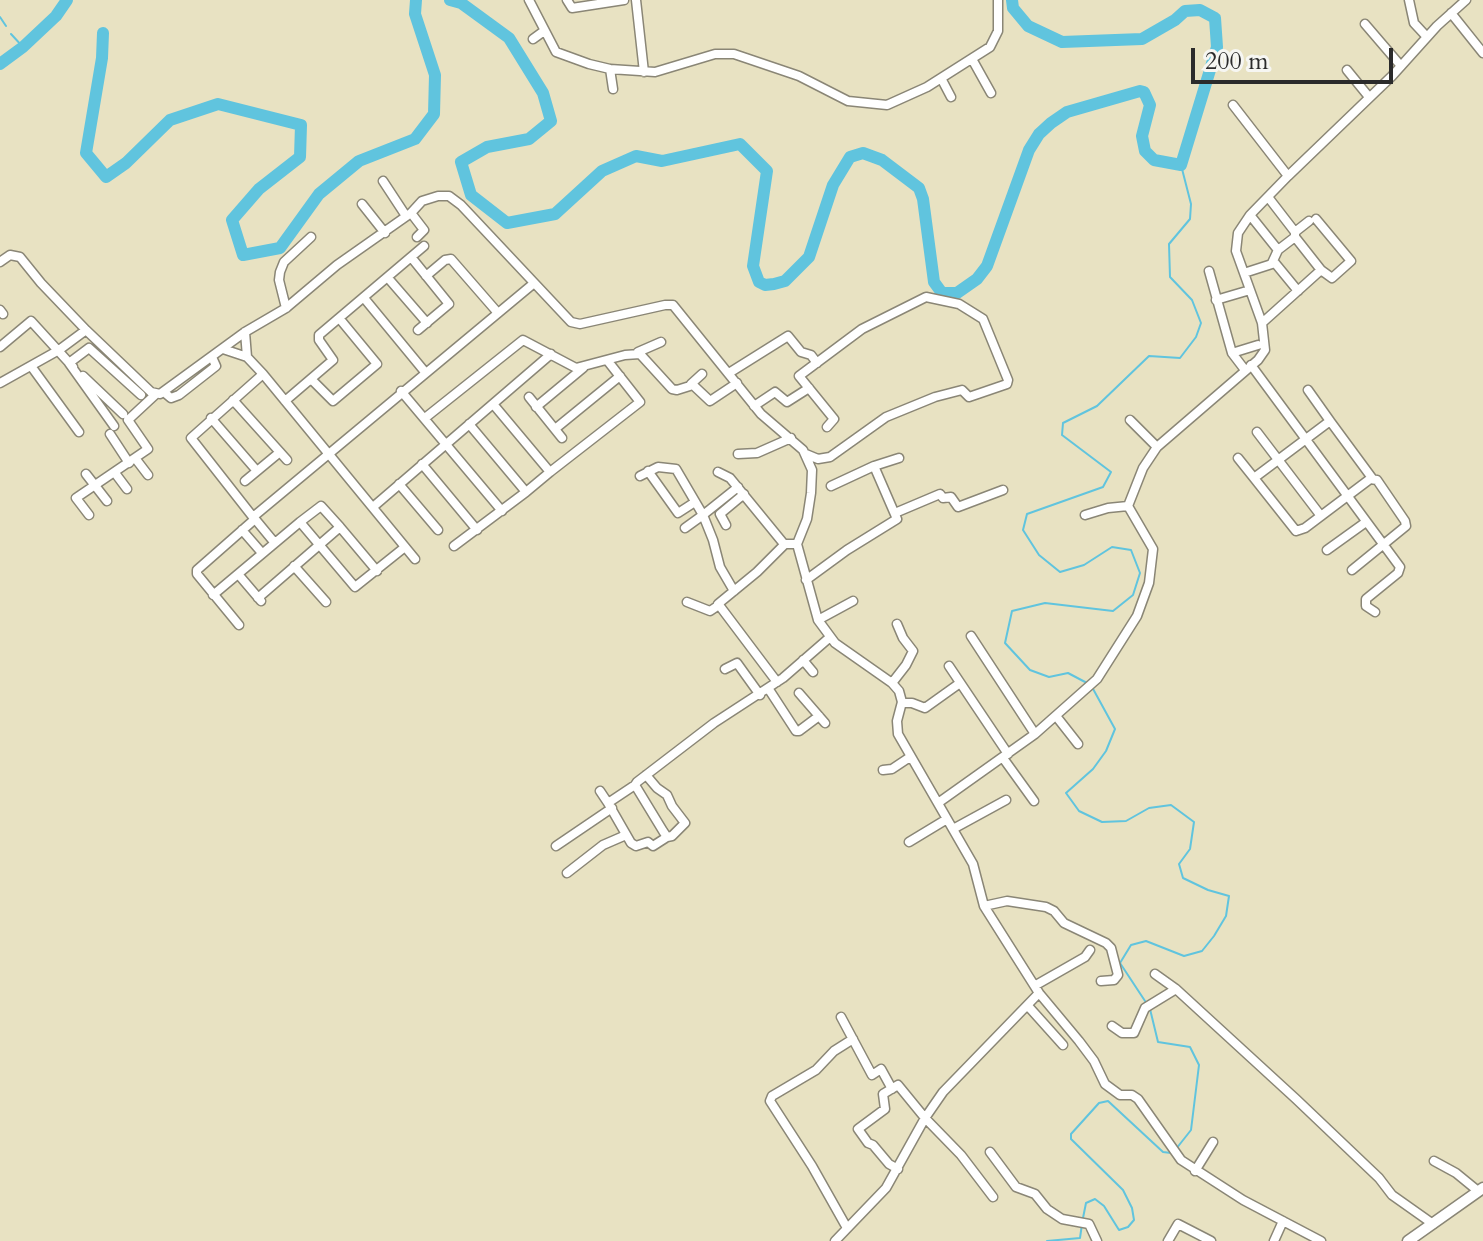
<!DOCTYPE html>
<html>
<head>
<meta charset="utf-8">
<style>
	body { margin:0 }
	#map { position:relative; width:1483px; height:1241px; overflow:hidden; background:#e8e2c2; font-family:Cardo,serif }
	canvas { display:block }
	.scale { position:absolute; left:1191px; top:48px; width:202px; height:36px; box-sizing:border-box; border:4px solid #2b2b2b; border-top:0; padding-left:10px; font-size:24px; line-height:28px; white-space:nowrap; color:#2b2b2b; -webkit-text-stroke:6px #f6f6f2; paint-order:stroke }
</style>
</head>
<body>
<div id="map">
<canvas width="1483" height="1241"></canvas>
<div class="scale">200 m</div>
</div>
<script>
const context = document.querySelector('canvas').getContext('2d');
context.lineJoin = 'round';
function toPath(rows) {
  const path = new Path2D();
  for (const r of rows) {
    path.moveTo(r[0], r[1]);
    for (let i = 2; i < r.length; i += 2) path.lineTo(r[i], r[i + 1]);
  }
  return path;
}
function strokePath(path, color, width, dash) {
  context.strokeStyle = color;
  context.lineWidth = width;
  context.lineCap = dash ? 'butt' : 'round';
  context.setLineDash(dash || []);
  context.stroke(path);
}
const stream = toPath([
	[0,17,6,26],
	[11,34,23,47],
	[1087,683,1068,673,1049,677,1030,670,1005,643,1012,611,1045,603,1113,611,1133,595,1140,573,1131,550,1112,547,1084,565,1060,572,1039,555,1023,530,1027,514,1103,487,1111,472,1062,435,1063,423,1097,406,1149,356,1180,358,1196,337,1201,323,1192,300,1170,277,1169,244,1190,219,1191,204,1181,165],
	[1092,687,1115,729,1106,751,1093,769,1066,793,1079,811,1102,822,1126,821,1149,808,1171,805,1194,822,1190,849,1179,864,1183,878,1208,890,1229,896,1226,916,1214,936,1202,951,1184,956,1146,941,1131,945,1120,963,1147,1004],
	[1150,1009,1158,1042,1190,1047,1199,1065,1191,1130,1176,1149],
	[1083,1218,1086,1203,1095,1199,1104,1206,1119,1230,1128,1227,1134,1220,1132,1208,1123,1190,1071,1139,1071,1134,1099,1103,1108,1101,1163,1152,1171,1153],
	[1047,1241,1080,1238,1082,1224]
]);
const river = toPath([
	[450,0,461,3,509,38,543,93,551,121,529,139,487,147,461,162,471,195,507,223,555,214,602,171,636,156,662,161,740,144,767,171,753,266,759,282,765,285,774,284,785,281,809,257,833,185,850,157,863,153,882,160,919,188,923,199,934,282,942,293,957,293,977,279,987,266,1029,150,1039,134,1051,123,1067,112,1140,91,1144,92,1150,105,1142,136,1145,151,1154,160,1181,165,1217,47,1215,18,1200,10,1185,11,1175,20,1142,39,1062,42,1028,26,1013,8,1012,0],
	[103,33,102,58,86,153,106,177,126,163,170,120,218,104,301,125,300,157,259,189,232,220,243,255,280,248,319,194,359,161,415,139,434,114,435,75,415,14,416,0],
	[0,64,23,47,56,16,67,0]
]);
const minor = toPath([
	[529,0,556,52,589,64,610,69,655,72,715,54,734,54,799,76,848,101,887,105,927,87,990,47,998,31,998,0],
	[567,0,572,8,624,0],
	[636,0,644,72],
	[1409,0,1414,23,1427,37],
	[1451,13,1483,53],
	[1365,24,1401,66],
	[533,39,544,31],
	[972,59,991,93],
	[610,69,613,89],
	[1347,70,1369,97],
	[941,78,951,97],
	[1233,105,1288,176],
	[383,181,406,216],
	[1268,197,1295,232,1295,237,1278,250,1272,263],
	[362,204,385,233],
	[411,213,424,230,417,237],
	[1250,215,1278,250],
	[1316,219,1351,261,1332,278,1321,270],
	[1295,232,1309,221],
	[411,257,424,246],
	[0,262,10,255,20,257,41,283,86,330,151,392,160,394,245,332,286,308,337,265,411,213,422,201,438,196,449,196,461,205,571,322,580,324,665,305,673,305,761,414,803,450,812,470,811,493,807,519,797,544,818,620,835,643,892,683,899,691,902,702,897,721,898,734,973,864,984,906,1039,993,943,1092,925,1118,886,1188,835,1241],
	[1209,271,1232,353,1245,370],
	[1244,273,1275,263,1298,291],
	[426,276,445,260,451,259,498,313],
	[388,278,427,323],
	[364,298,425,372],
	[1216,300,1250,290],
	[286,308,279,280,280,272,284,262,311,237],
	[0,310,3,314],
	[1262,323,1321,270,1295,237],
	[245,332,247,357],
	[0,347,31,321,73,367],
	[223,349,247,357,263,374,415,559],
	[638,352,661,342],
	[1232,353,1258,345],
	[1251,365,1400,567,1398,573,1366,599,1366,606,1375,612],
	[31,366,79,432],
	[729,373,788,336,801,352,811,355,817,363],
	[83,376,123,414],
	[311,379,333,401,377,364,339,318],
	[0,383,59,350,86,330],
	[691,384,702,374],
	[1308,390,1330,421],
	[401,391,502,511],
	[165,393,171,398,179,395,216,366,212,357],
	[529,397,562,438],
	[233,400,287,460],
	[285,401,333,360,319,340,319,335,411,257,449,304,418,330],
	[754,406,775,392,787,402,809,388],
	[536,407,583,368],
	[211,418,257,471],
	[425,418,523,340,576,368,625,355,640,354,672,389,677,390,693,385,710,401,737,383],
	[1130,420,1157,447],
	[469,424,526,492,550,472,493,404],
	[114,426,69,363,89,348,141,395],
	[555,429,620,376],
	[1257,432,1321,516],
	[110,434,129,463],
	[738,454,757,453,791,438],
	[806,454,818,459,830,457,886,417,935,397,962,390,969,397,1007,384,1008,380,983,319,959,304,926,297,862,329,799,376,834,419,827,427],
	[135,458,148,475],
	[1238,458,1254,478],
	[422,464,477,530],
	[874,466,899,458],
	[648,471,678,513,695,502],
	[550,472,640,402,607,360],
	[718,472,730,478,784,544,797,544],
	[115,473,127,489],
	[86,474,107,501],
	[640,476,658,467,676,469,703,515,738,487],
	[245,481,280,452],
	[399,484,438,530],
	[373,507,551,354],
	[895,513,940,494,943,498,951,497,958,507,1003,490],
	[89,515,76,498,148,449,128,420,156,394],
	[1085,515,1108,508,1128,506],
	[253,517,191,438,263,374],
	[255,519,274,542],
	[726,525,720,514,744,494],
	[340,527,377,571],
	[685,528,703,515,713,540,720,567,734,591],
	[242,530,262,553],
	[454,546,526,492],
	[1327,550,1366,522],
	[294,566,326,602],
	[1352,570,1406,526,1405,521,1377,480,1370,479,1305,528,1296,531,1254,478,1330,421,1372,478],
	[238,574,261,601],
	[806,580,847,550,897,519,874,466,831,486],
	[213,595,300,522,355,587,405,547],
	[258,598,340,527,321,506,300,522],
	[687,602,710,611,719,605,777,682],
	[718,604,757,572,785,544],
	[818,620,853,601],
	[239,625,197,574,197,570,255,519,253,517,533,284],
	[971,636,1035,734],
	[803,660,813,672],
	[949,666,1008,754],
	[725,669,737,663,760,695],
	[892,683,906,665,913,651,903,638,897,624],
	[768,688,796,731,799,731,819,716],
	[799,693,825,723],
	[902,703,912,703,925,708,960,683],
	[1056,716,1078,744],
	[1003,758,1034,801],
	[883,770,892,769,910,757],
	[646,775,657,788,667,795,672,806,685,823,672,836,667,837,663,831,635,785,637,782,714,723,783,678,829,638],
	[635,785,608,803,631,843,636,846,648,842,653,846,667,837],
	[600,791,608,803],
	[938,803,1035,734,1097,679,1137,616,1149,583,1153,549,1128,506,1143,468,1157,447,1258,360,1265,350,1262,323,1236,251,1238,233,1250,215,1288,176,1392,76,1437,26,1466,0],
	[953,829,1006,800],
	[909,842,947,819],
	[556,846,612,808],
	[567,873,603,845,626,835],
	[984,906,1007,901,1046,907,1054,911,1064,923,1106,943,1111,948,1118,975,1114,980,1101,981],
	[1155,974,1176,989,1296,1099,1379,1178,1392,1195,1433,1224],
	[1036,985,1085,957,1090,950],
	[1039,993,1079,1041,1094,1061,1105,1084,1120,1095,1132,1095,1138,1099,1181,1160,1243,1200,1321,1241],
	[1028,1006,1063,1045],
	[841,1017,872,1075,881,1069,892,1089],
	[1112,1026,1122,1033,1134,1033,1145,1008,1176,989],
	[990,1152,1016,1187,1035,1194,1047,1209,1062,1219,1089,1224,1097,1241],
	[1434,1161,1456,1173,1478,1191],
	[898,1169,889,1164,873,1145,868,1143,858,1129,885,1109,883,1094,898,1085,925,1118,961,1155,993,1197],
	[1195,1171,1213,1142],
	[847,1228,812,1166,770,1101,772,1096,816,1070,834,1051,853,1039],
	[1168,1241,1178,1224,1211,1241],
	[1274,1241,1283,1221]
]);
const major = toPath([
	[1408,1241,1483,1188]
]);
strokePath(stream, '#60c4de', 2);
strokePath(river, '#60c4de', 12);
strokePath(minor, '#8a8676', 11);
strokePath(major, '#8a8676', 13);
strokePath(minor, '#fff', 8);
strokePath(major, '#fff', 10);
</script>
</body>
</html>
